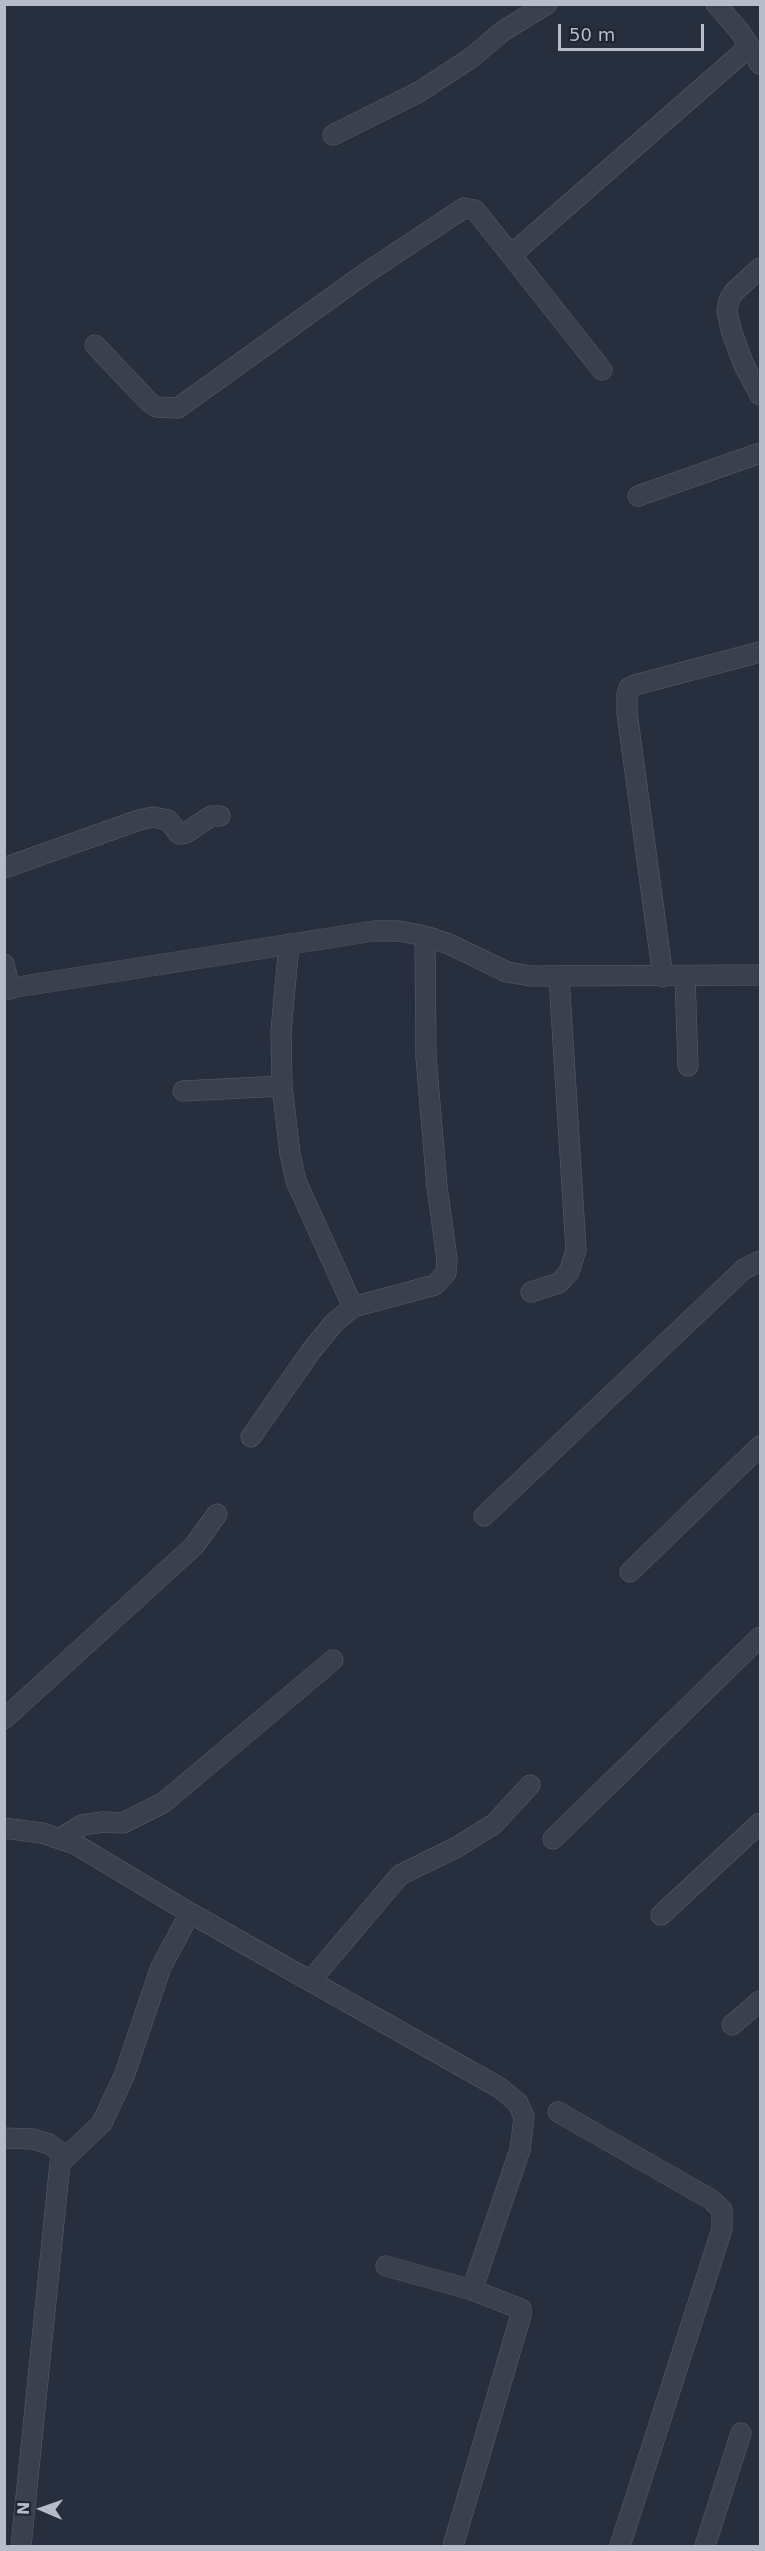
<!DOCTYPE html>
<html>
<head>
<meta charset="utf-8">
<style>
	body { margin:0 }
	#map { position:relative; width:765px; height:2551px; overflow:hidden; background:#272e3e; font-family:"DejaVu Sans",sans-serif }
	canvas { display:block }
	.frame { position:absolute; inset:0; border:6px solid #b7bcc9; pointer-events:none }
	.north { position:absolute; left:12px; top:2479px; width:60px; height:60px; -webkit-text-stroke:4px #202533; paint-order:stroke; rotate:272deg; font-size:16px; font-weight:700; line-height:24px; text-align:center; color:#b7bcc9 }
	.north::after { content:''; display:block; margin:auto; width:21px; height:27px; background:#b7bcc9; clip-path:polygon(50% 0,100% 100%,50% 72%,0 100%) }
	.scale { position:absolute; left:558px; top:24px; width:146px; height:27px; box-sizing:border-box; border:3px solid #b7bcc9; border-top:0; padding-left:8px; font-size:18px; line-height:21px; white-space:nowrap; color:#b7bcc9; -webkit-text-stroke:4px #202533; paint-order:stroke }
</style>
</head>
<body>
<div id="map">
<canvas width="765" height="2551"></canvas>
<div class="frame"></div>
<div class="north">N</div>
<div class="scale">50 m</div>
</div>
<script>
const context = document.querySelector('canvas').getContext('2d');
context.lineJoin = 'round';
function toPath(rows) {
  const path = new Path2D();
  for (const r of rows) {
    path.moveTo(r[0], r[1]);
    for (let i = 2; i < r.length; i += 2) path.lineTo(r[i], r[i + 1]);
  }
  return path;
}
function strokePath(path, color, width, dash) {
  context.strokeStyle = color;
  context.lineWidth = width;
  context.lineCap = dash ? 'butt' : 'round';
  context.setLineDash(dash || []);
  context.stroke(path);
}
const minor = toPath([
	[716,4,741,33,760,64],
	[333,135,419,92,471,58,503,31,547,4],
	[760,268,734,292,729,300,727,312,732,333,744,365,760,395],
	[95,345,149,402,156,407,178,408,363,275,464,208,475,210,511,255],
	[602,370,511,255,749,47],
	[638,496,760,453],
	[4,868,139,820,153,817,168,820,179,834,186,833,211,816,220,816],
	[289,944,281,1031,282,1086,290,1154,296,1181,353,1307],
	[4,964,10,989],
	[663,977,627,713,627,694,629,688,635,685,760,652],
	[685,977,688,1066],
	[4,989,374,931,399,931,425,936,449,944,507,972,530,976,760,975],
	[183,1091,282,1086],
	[531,1292,559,1283,569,1272,576,1250,559,977],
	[251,1437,311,1351,334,1323,353,1307,435,1285,446,1273,447,1259,437,1187,426,1057,425,936],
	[484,1516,744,1269,760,1261],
	[630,1572,760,1446],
	[4,1719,194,1546,217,1514],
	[4,1828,42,1833,75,1844,190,1913,500,2088,518,2103,524,2117,520,2150,472,2290],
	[61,1838,82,1825,103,1822,123,1823,163,1803,333,1660],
	[553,1839,760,1637],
	[661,1915,760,1823],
	[311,1980,400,1875,457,1847,494,1824,530,1785],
	[732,2025,760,2001],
	[558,2112,712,2200,722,2210,722,2229,620,2546],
	[4,2138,33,2139,49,2144,66,2156],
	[386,2266,472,2290,521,2309,521,2315,453,2546],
	[21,2546,60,2163,102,2123,124,2076,161,1967,190,1913],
	[705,2546,741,2433]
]);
strokePath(minor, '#595e6c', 21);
strokePath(minor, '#3b404e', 20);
</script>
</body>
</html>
